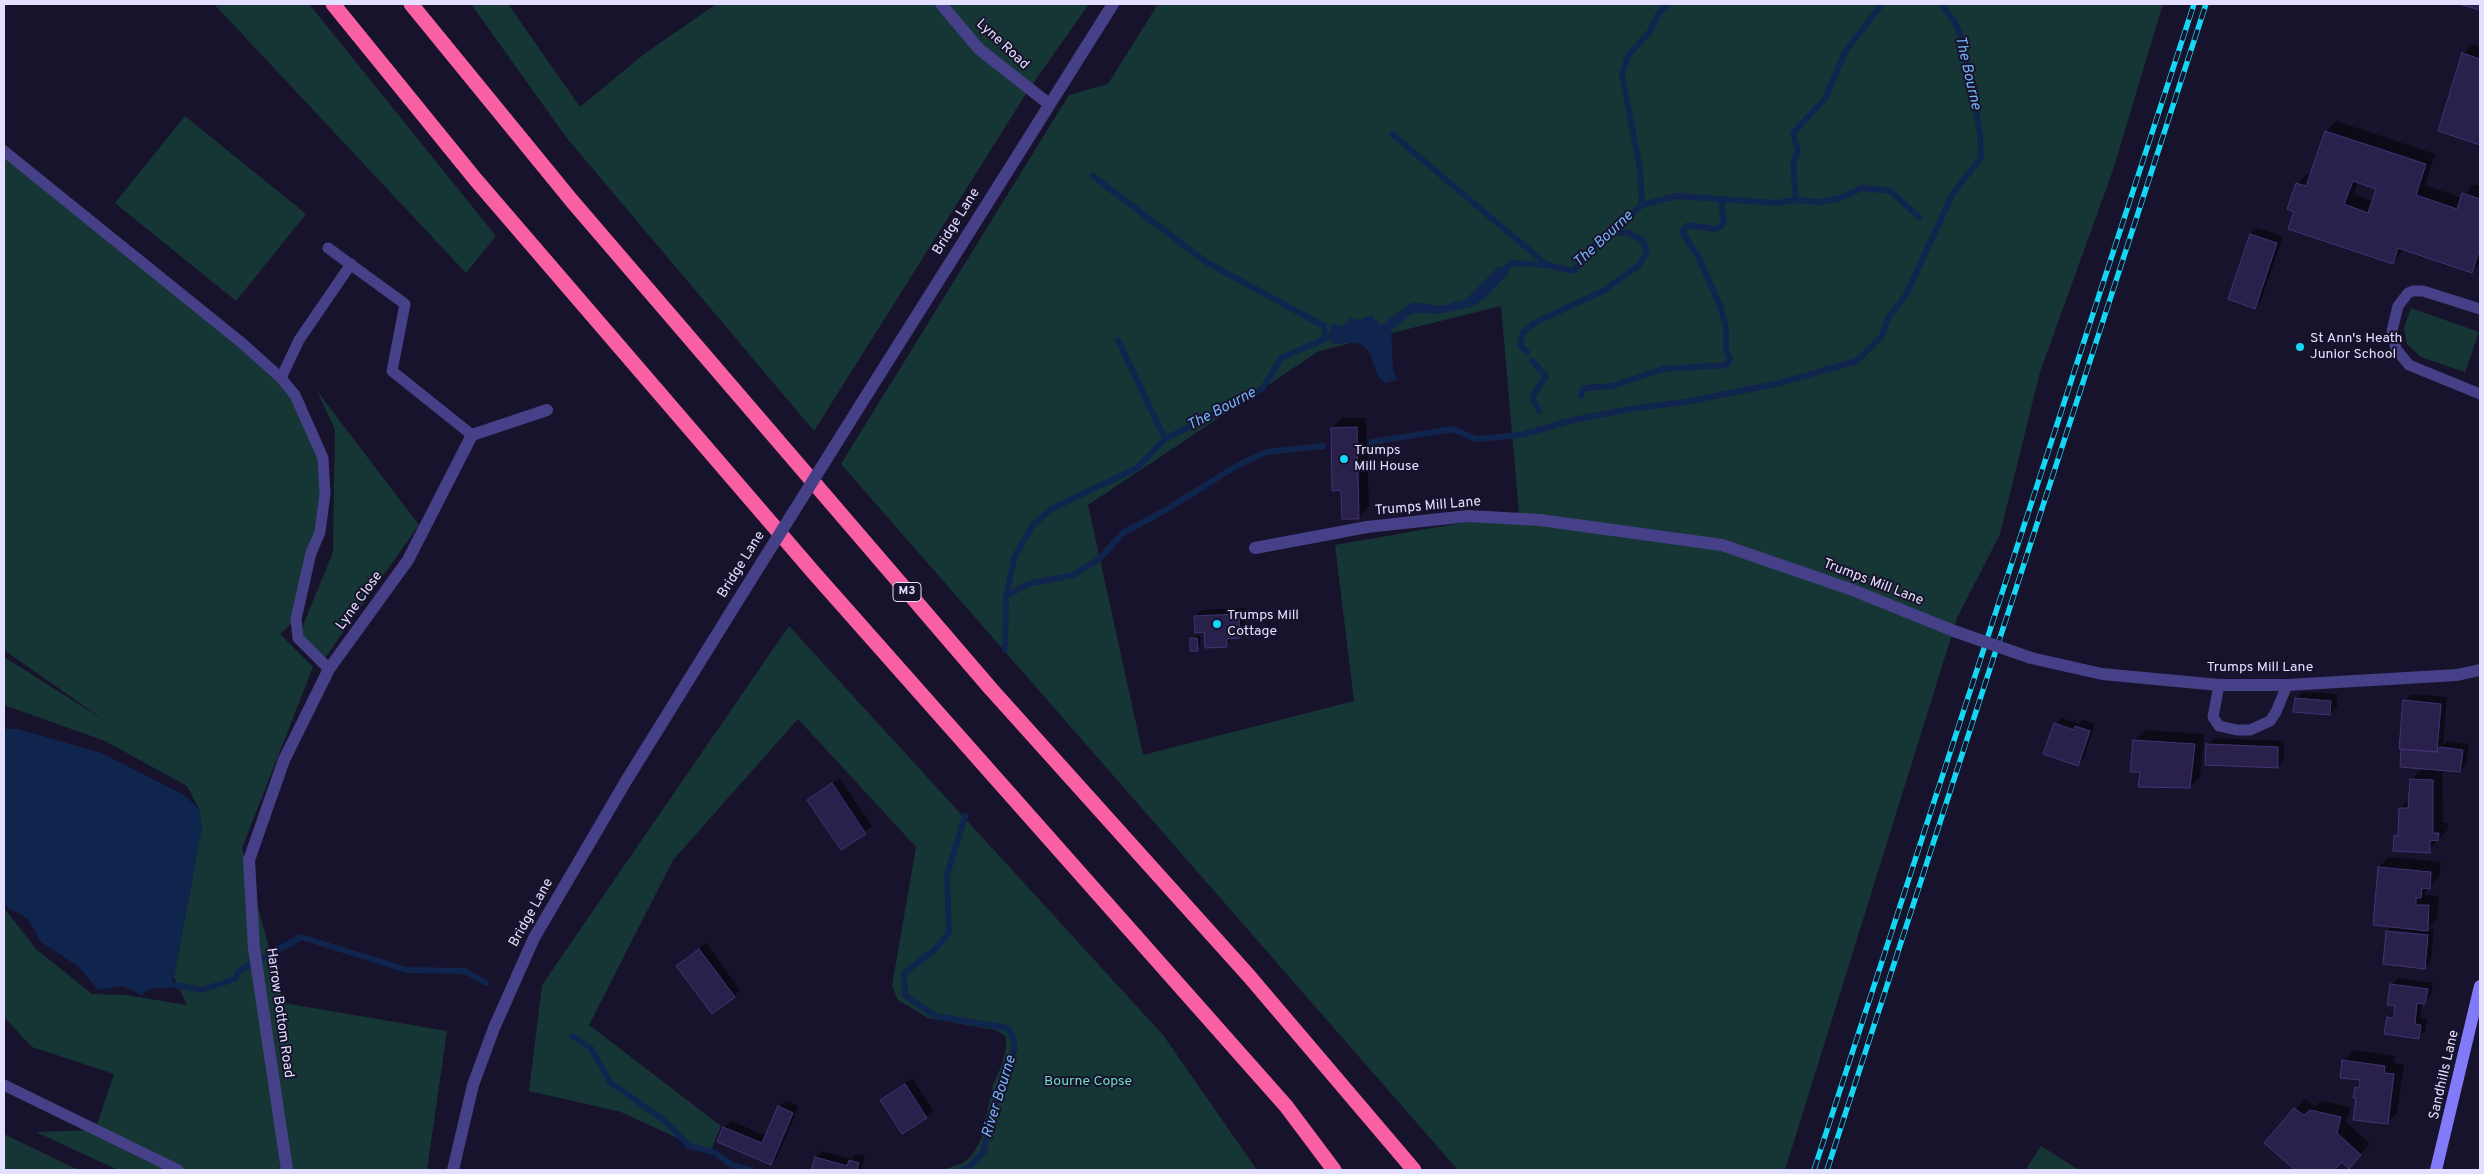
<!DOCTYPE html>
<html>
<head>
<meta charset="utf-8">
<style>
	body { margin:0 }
	#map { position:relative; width:2484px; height:1174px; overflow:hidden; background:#18132c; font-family:Overpass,sans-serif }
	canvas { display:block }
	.frame { position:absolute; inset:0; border:5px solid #e4dffe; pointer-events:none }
</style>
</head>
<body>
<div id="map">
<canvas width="2484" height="1174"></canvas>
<div class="frame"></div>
</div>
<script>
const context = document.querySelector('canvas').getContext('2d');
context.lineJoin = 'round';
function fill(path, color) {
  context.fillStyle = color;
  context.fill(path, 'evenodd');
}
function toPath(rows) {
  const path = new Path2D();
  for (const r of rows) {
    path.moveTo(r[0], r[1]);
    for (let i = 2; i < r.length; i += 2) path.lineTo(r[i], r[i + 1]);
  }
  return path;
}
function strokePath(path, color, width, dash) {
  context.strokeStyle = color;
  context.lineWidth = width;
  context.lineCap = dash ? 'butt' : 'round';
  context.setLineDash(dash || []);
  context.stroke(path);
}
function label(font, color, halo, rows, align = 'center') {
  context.font = font + ' Overpass,sans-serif';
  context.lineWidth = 4;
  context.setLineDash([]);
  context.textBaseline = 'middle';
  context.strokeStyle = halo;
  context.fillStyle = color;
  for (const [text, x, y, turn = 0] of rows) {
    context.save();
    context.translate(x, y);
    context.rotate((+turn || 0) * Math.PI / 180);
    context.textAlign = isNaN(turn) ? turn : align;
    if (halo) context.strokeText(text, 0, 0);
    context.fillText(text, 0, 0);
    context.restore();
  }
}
const green = toPath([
	[214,4,309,4,496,236,466,273],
	[471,4,508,4,580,107,643,55,716,4,1089,4,1029,89,814,431,566,137],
	[1158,4,2163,4,2113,170,2040,372,2000,534,1957,618,1785,1170,1458,1170,841,464,1069,95,1108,84],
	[1501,306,1519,513,1335,545,1354,701,1143,755,1088,505,1319,351],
	[185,116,306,214,236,301,115,203],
	[4,144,281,378,323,458,325,494,296,619,280,634,313,667,242,848,284,1003,447,1031,427,1170,118,1170,36,1132,95,1130,114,1074,32,1047,4,1017,4,908,36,949,92,994,125,995,187,1005,174,977,202,827,199,809,187,786,105,741,4,705,4,657,107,722,4,650],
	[2411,308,2479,332,2465,372,2421,357,2407,344,2404,328],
	[317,391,419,525,322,662,298,638,333,552,335,430],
	[789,626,1163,1035,1257,1170,943,1170,963,1163,973,1154,982,1137,993,1085,1001,1067,1006,1049,1006,1036,995,1030,928,1018,898,1000,892,986,916,847,798,719,673,860,589,1025,721,1126,710,1153,621,1112,529,1091,542,985],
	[4,1134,78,1170,4,1170],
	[2041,1146,2079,1170,2027,1170,2026,1169]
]);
const water = toPath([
	[1499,266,1504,268,1509,273,1483,300,1471,307,1439,314,1413,313,1391,331,1393,370,1397,380,1384,383,1378,376,1370,354,1365,347,1355,342,1336,344,1331,342,1330,326,1334,323,1342,326,1350,318,1360,320,1371,315,1381,325,1412,302,1442,306,1466,299],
	[4,729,18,729,101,753,184,795,199,809,202,827,174,977,166,989,151,988,141,995,123,986,98,990,79,967,41,942,28,919,4,905]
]);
const shadow = toPath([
	[2473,44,2480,46,2480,143,2439,130,2463,54],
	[2336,121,2435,154,2425,185,2462,198,2474,184,2480,186,2480,263,2472,271,2404,249,2393,263,2296,211,2297,184,2307,174,2311,175,2326,132],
	[2358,181,2378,188,2373,201,2354,194],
	[2257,228,2283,236,2261,301,2255,307,2251,234],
	[1342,418,1366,418,1369,507,1359,517,1342,489,1332,428],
	[1245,608,1246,630,1240,637,1233,637,1226,646,1206,631,1195,617,1202,610],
	[1194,636,1200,636,1200,646,1197,649,1191,639],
	[2302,692,2337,694,2337,707,2330,714,2296,699],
	[2411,694,2447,697,2443,745,2447,741,2469,744,2466,764,2460,771,2442,769,2443,823,2448,823,2448,829,2429,851,2395,836,2399,832,2400,808,2410,799,2411,780,2421,770,2427,770,2405,701],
	[2061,718,2079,724,2083,720,2095,724,2084,758,2077,764,2055,724],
	[2145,730,2204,734,2200,777,2190,787,2135,740],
	[2214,738,2284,741,2284,760,2277,767,2207,745],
	[839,778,872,826,841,849,809,800],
	[2389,857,2441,862,2439,877,2425,893,2425,895,2439,896,2437,919,2428,929,2434,929,2431,961,2424,968,2387,931,2393,926,2379,867],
	[706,943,740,990,734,996,678,966],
	[2398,978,2433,983,2431,996,2422,1003,2420,1018,2427,1019,2425,1031,2419,1037,2388,1018,2394,1011,2396,1004,2392,985],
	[2354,1050,2395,1056,2394,1063,2404,1064,2397,1113,2387,1123,2358,1097,2356,1088,2361,1079,2343,1061],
	[912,1078,933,1110,926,1117,882,1100],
	[2305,1099,2315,1106,2321,1101,2351,1107,2346,1122,2370,1144,2349,1167,2342,1161,2333,1170,2297,1170,2266,1143],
	[786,1101,799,1106,777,1157,771,1163,724,1128,731,1121,767,1136,779,1107],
	[822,1151,851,1159,856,1154,865,1156,861,1170,812,1169,816,1157]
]);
const stream = toPath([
	[1392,134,1547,265],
	[1093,176,1206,262,1324,326,1325,338],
	[1796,200,1821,202,1840,198,1862,188,1890,191,1919,217],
	[1642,205,1677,196,1777,203,1796,200,1793,163,1798,151,1793,133,1825,99,1845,52,1882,4],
	[1500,275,1511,263,1547,265,1574,271,1589,250,1642,205,1640,170,1622,74,1629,54,1649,33,1659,13,1668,4],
	[1118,340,1165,439],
	[1527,352,1520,345,1523,332,1536,322,1603,291,1638,266,1647,252,1642,240,1629,233,1610,232],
	[1532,361,1546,376,1532,397,1539,411],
	[1581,396,1583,388,1612,386,1663,369,1727,365,1730,359,1726,350,1726,327,1720,306,1699,258,1682,232,1688,225,1717,229,1724,223,1721,200],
	[1371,442,1453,429,1476,439,1521,435,1573,420,1630,409,1685,402,1776,384,1857,361,1882,336,1888,318,1906,295,1953,193,1981,158,1980,133,1962,38,1955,22,1941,4],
	[1006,596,1028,584,1073,575,1099,559,1123,533,1164,511,1238,465,1266,452,1323,446],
	[1005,650,1006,596,1015,556,1032,526,1051,509,1137,468,1165,439,1249,397,1263,388,1281,358,1338,333],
	[166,978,170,984,202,990,235,979,239,971,301,937,407,970,465,971,486,983],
	[572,1036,591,1048,610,1082,665,1121,689,1146,714,1152,732,1165,751,1170],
	[962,1170,971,1165,984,1151,990,1119,1015,1048,1013,1038,1008,1028,935,1016,905,995,904,973,932,952,949,933,947,875,965,816]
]);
const building = toPath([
	[2459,4,2480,4,2480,10,2459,4],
	[2462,53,2480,59,2480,145,2438,131,2462,53],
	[2325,131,2426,164,2416,195,2457,209,2462,193,2480,199,2480,248,2472,273,2398,248,2393,264,2288,229,2294,212,2287,209,2296,183,2306,186,2325,131],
	[2353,181,2376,189,2368,213,2344,204,2353,181],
	[2250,234,2277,243,2255,309,2228,299,2250,234],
	[1357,427,1359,519,1342,519,1341,490,1332,491,1331,428,1357,427],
	[1239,614,1240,638,1227,639,1227,647,1205,648,1204,632,1195,633,1194,616,1239,614],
	[1190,638,1197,638,1198,651,1190,651,1190,638],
	[2295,698,2331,701,2330,715,2293,712,2295,698],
	[2403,700,2441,704,2437,752,2399,749,2403,700],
	[2054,723,2074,730,2075,726,2090,731,2078,766,2043,754,2054,723],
	[2133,740,2195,744,2190,788,2138,787,2140,772,2130,772,2133,740],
	[2206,744,2278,747,2278,768,2205,765,2206,744],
	[2440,747,2463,750,2460,772,2400,767,2401,749,2437,752,2440,747],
	[2410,779,2433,780,2433,833,2439,833,2438,841,2430,840,2430,853,2393,851,2394,835,2398,836,2399,808,2408,808,2410,779],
	[832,783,866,834,841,850,807,800,832,783],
	[2378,867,2431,872,2430,889,2422,888,2421,898,2416,898,2416,905,2429,905,2428,931,2373,925,2378,867],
	[2386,931,2428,935,2425,969,2383,964,2386,931],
	[699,949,735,997,712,1014,676,966,699,949],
	[2390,984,2428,989,2425,1004,2417,1003,2415,1024,2421,1025,2419,1039,2384,1034,2387,1017,2393,1018,2395,1006,2387,1005,2390,984],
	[2342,1060,2385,1066,2384,1073,2394,1074,2388,1124,2353,1120,2356,1098,2353,1098,2355,1087,2359,1088,2360,1080,2340,1078,2342,1060],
	[905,1084,927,1118,902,1134,880,1100,905,1084],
	[778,1106,793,1113,771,1165,717,1142,723,1127,762,1143,778,1106],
	[2294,1108,2304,1115,2310,1110,2341,1117,2337,1133,2361,1155,2349,1169,2342,1162,2334,1170,2295,1170,2264,1143,2294,1108],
	[815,1157,847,1166,849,1160,859,1163,857,1170,811,1170,815,1157]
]);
const service = toPath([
	[4,151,242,343,281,378,295,395,323,458,325,494,320,532,311,553,296,619,298,638,329,669],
	[328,248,405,304,392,371,472,435],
	[2480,309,2423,291,2413,291,2408,293,2398,306,2392,331,2396,349,2409,365,2480,394],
	[281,378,299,340,351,264],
	[2219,685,2213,717,2219,726,2237,730,2250,730,2270,721,2276,712,2287,685],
	[4,1085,178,1170]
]);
const minor = toPath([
	[941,4,979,49,1049,104],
	[1255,548,1367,527,1468,516,1540,520,1722,545,1850,589,1954,631],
	[2031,658,2102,674,2219,685,2287,685,2457,675,2480,670],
	[287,1170,254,948,249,860,284,760,329,669,408,560,472,435,547,410]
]);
const tertiary = toPath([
	[861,404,1113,4],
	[453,1170,473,1085,494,1028,534,938,626,781,737,602]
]);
const secondary = toPath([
	[2436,1170,2480,986]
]);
const motorway = toPath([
	[333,4,476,180,814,573,1286,1106,1334,1170],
	[411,4,572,201,991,689,1249,976,1414,1170]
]);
const rail = toPath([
	[1814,1170,2194,4],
	[1827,1170,2206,4]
]);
const minorBridge = toPath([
	[1954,631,2031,658]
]);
const tertiaryBridge = toPath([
	[737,602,861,404]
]);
const markers = [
	[2300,347,5,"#14d6f5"],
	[1344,459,5,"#14d6f5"],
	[1217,624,5,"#14d6f5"]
];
const shields = [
	[907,592,28]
];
const shieldNames = [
	["M3",907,592]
];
const streetNames = [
	["Lyne Road",1002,45,43],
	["Bridge Lane",957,222,-58],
	["Trumps Mill Lane",1428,507,-5],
	["Bridge Lane",742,565,-58],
	["Trumps Mill Lane",1873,583,21],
	["Lyne Close",360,601,-54],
	["Trumps Mill Lane",2260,668],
	["Bridge Lane",532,913,-61],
	["Harrow Bottom Road",279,1013,82],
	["Sandhills Lane",2445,1075,-77]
];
const poiNames = [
	["St Ann's Heath",2310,339],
	["Junior School",2310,355],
	["Trumps",1354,451],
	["Mill House",1354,467],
	["Trumps Mill",1227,616],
	["Cottage",1227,632]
];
const parkNames = [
	["Bourne Copse",1088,1082]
];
const waterNames = [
	["The Bourne",1967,73,77],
	["The Bourne",1604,240,-43],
	["The Bourne",1222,410,-28],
	["River Bourne",1000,1097,-73]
];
fill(green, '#163636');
fill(water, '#10254e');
fill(shadow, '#0007');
strokePath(stream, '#10254e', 6);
fill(building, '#2a204c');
strokePath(building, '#433377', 1);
strokePath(service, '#464088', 11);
strokePath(minor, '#464088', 12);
strokePath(tertiary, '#464088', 12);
strokePath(secondary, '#827bf9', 12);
strokePath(motorway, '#f860a3', 15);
strokePath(rail, '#14d6f5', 5.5);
strokePath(rail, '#18132c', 4, [11]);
strokePath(minorBridge, '#464088', 12);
strokePath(tertiaryBridge, '#464088', 12);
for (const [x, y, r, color] of markers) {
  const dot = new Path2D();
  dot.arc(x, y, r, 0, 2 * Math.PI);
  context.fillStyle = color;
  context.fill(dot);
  strokePath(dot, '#18132c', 2);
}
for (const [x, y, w] of shields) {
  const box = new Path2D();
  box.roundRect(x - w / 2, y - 9.5, w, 19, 4);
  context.fillStyle = '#18132c';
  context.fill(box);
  strokePath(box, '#e4dffe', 1);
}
label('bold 12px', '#e4dffe', null, shieldNames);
label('14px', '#e4dffe', '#18132c', streetNames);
label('14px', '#e4dffe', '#18132c', poiNames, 'left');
label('14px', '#6cdcc4', '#18132c', parkNames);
label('italic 15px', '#72b5f9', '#18132c', waterNames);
</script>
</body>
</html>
